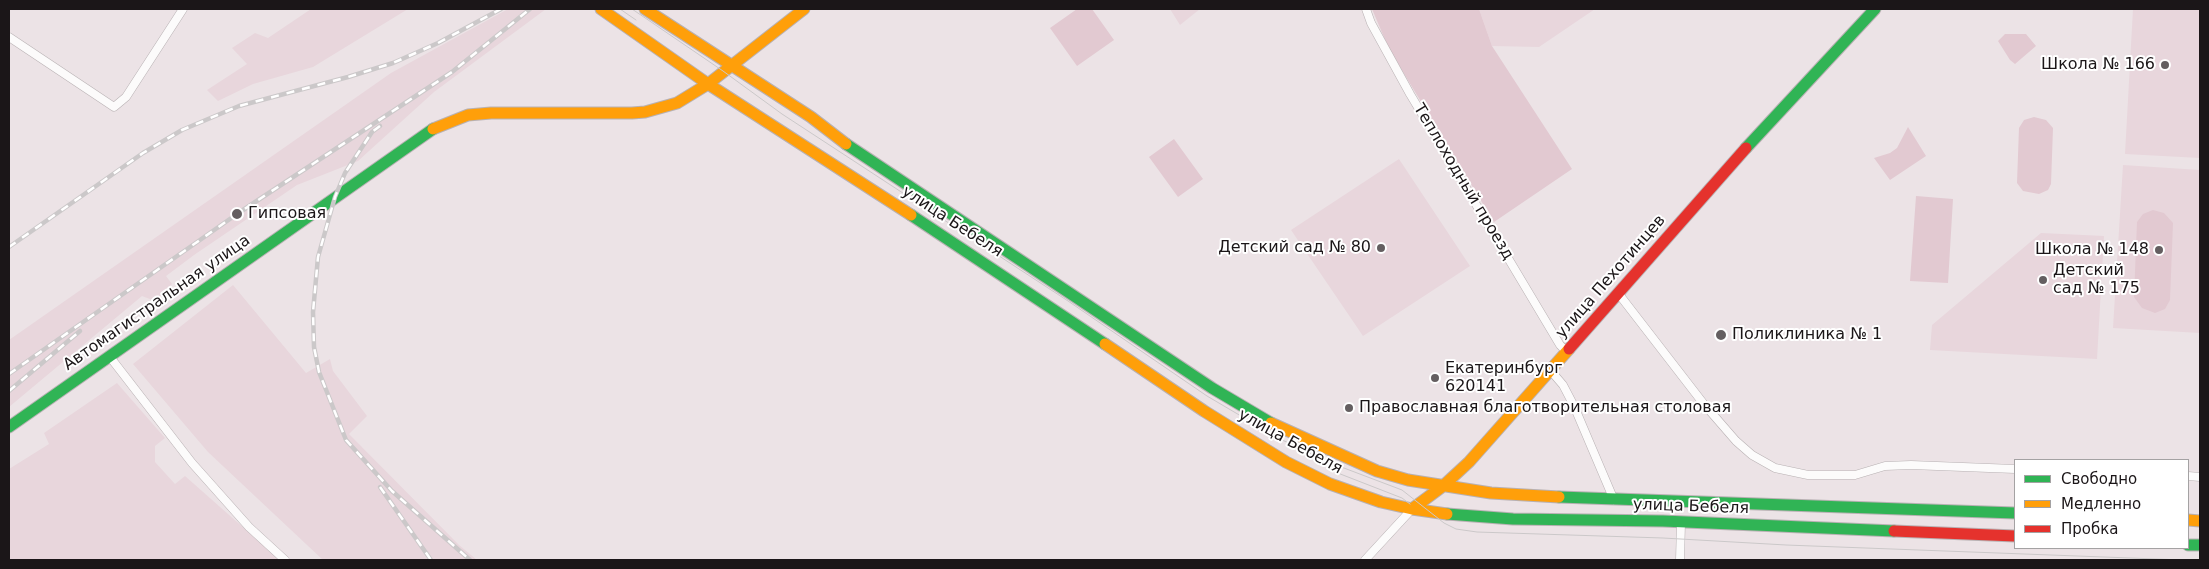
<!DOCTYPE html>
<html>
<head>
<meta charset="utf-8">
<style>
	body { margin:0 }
	#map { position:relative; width:2209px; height:569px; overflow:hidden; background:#ece3e6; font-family:"DejaVu Sans",sans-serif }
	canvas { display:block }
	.frame { position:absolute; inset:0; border:10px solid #1b1618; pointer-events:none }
	.legend { position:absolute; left:2014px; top:459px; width:175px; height:90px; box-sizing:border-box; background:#fff; border:1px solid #a4a2a3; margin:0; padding:6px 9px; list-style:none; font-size:15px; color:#1b1618 }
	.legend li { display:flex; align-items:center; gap:10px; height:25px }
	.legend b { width:25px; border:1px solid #a4a2a3 }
</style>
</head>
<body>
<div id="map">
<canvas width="2209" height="569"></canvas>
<div class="frame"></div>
<ul class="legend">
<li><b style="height:6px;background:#30b455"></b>Свободно</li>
<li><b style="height:6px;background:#ff9f0a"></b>Медленно</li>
<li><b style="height:6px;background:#e5322d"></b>Пробка</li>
</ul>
</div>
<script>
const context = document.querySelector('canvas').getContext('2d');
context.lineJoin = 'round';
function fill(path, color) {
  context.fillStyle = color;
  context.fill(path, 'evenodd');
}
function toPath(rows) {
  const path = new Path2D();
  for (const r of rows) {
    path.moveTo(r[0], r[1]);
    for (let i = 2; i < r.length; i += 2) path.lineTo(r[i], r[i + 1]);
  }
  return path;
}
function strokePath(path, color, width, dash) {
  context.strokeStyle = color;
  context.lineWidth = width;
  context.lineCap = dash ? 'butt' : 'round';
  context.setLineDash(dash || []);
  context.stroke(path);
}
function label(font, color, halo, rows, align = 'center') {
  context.font = font + ' "DejaVu Sans",sans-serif';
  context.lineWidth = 4;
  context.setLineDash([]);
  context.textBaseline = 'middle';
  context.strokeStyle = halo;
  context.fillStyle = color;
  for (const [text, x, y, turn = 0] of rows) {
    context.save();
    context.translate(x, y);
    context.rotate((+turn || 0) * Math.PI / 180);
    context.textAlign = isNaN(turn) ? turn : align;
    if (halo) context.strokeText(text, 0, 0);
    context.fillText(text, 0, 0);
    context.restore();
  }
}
const built = toPath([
	[311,9,408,9,313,67,253,84,218,101,207,90,247,64,232,48,255,33,268,38],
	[508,9,546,9,434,92,358,161,297,185,194,255,166,276,172,284,155,301,142,296,9,407,9,340,391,73],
	[1170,9,1200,9,1180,25],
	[1479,9,1595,9,1539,47,1492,46],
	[2133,9,2200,9,2200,158,2125,154],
	[1399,159,1470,266,1363,336,1291,230],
	[2123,165,2200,170,2200,333,2113,328],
	[2041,233,2104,236,2097,359,1930,350,1932,325],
	[233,285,306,373,330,359,333,371,367,416,349,434,459,545,477,560,323,560,208,452,133,364],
	[117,383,165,438,155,446,155,462,175,484,185,476,280,560,9,560,9,469,49,444,44,433]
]);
const green = toPath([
	[1077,9,1092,9,1114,40,1077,66,1050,28],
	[1372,9,1479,9,1492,46,1572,169,1494,222,1389,49],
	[2005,34,2026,34,2036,46,2015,64,2010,60,1998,41],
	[2034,117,2046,120,2053,128,2051,184,2048,190,2039,194,2023,191,2017,183,2019,128,2024,120],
	[1908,127,1926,156,1890,180,1874,158,1890,153,1897,148],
	[1174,139,1203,179,1178,197,1149,157],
	[1916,196,1953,199,1948,283,1910,281],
	[2153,210,2164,213,2173,223,2170,300,2165,309,2155,313,2142,308,2134,297,2137,222,2143,214]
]);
const street = toPath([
	[1366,9,1371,23,1410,94,1560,345,1567,352],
	[9,37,114,107,126,97,183,9],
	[1618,293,1703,403,1736,441,1752,455,1775,468,1808,475,1855,475,1885,466,1911,465,2015,469],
	[110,357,192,463,249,527,285,560],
	[1551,371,1563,385,1574,406,1614,500],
	[2188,476,2200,477],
	[1365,560,1412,509],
	[1680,560,1681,523]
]);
const fast = toPath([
	[846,144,1212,388,1271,423],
	[1746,148,1875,9],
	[911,215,1105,344],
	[9,427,433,129],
	[1559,497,2015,513],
	[1447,514,1513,519,1663,521,1894,531],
	[2188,545,2200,545]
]);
const slow = toPath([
	[601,9,708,84,911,215],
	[645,9,811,117,846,144],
	[433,129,468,115,491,113,632,113,645,112,677,103,708,84,804,9],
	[1105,344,1204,411,1286,462,1330,484,1381,502,1412,509,1447,514],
	[1271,423,1377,471,1408,480,1491,493,1559,497],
	[1412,509,1443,486,1469,462,1569,349],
	[2188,520,2200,521]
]);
const jam = toPath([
	[1569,349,1746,148],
	[1894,531,2015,536]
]);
const tram = toPath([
	[620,9,636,20],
	[632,9,723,71,782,114,1068,301,1207,396,1280,439,1336,465,1402,490,1444,523,1456,529,1477,532,1663,538,1786,545,2183,560],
	[1330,470,1402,498,1410,504]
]);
const rail = toPath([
	[380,126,372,132,345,173,335,197,318,257,313,312,314,347,319,372,346,440,392,491,470,560],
	[9,247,143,153,182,130,239,106,348,77,393,63,438,43,501,9],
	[9,374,237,214,452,72,530,9],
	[9,391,80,331],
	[380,487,431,560]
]);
const markers = [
	[2165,65,5,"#645e60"],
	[237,214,6,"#645e60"],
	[1381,248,5,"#645e60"],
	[2159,250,5,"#645e60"],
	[2043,280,5,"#645e60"],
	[1721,335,6,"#645e60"],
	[1435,378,5,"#645e60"],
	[1349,408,5,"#645e60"]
];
const poiNames = [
	["Школа № 166",2155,65,"right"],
	["Гипсовая",248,214],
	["Детский сад № 80",1371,248,"right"],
	["Школа № 148",2149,250,"right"],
	["Детский",2053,271],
	["сад № 175",2053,289],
	["Поликлиника № 1",1732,335],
	["Екатеринбург",1445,369],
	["620141",1445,387],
	["Православная благотворительная столовая",1359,408]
];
const streetNames = [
	["Теплоходный проезд",1463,182,59],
	["улица Бебеля",952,222,33],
	["улица Пехотинцев",1611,277,-49],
	["Автомагистральная улица",157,303,-35],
	["улица Бебеля",1290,442,29],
	["улица Бебеля",1691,507,2]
];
fill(built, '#e8d6dc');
fill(green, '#e2c9d1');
strokePath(street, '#b8b1b3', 9);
strokePath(fast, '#b8b1b3', 13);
strokePath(slow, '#b8b1b3', 13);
strokePath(jam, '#b8b1b3', 13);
strokePath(street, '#fcfbfb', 8);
strokePath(fast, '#30b455', 11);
strokePath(slow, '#ff9f0a', 11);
strokePath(jam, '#e5322d', 11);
strokePath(tram, '#cbc8c9', 1);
strokePath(rail, '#cbc8c9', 4.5);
strokePath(rail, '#fff', 2.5, [8]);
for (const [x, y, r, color] of markers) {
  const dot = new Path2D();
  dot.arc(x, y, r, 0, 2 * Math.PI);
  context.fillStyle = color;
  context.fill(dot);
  strokePath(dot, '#fff', 2);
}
label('16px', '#1b1618', '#fff', poiNames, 'left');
label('16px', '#1b1618', '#fff', streetNames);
</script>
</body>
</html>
